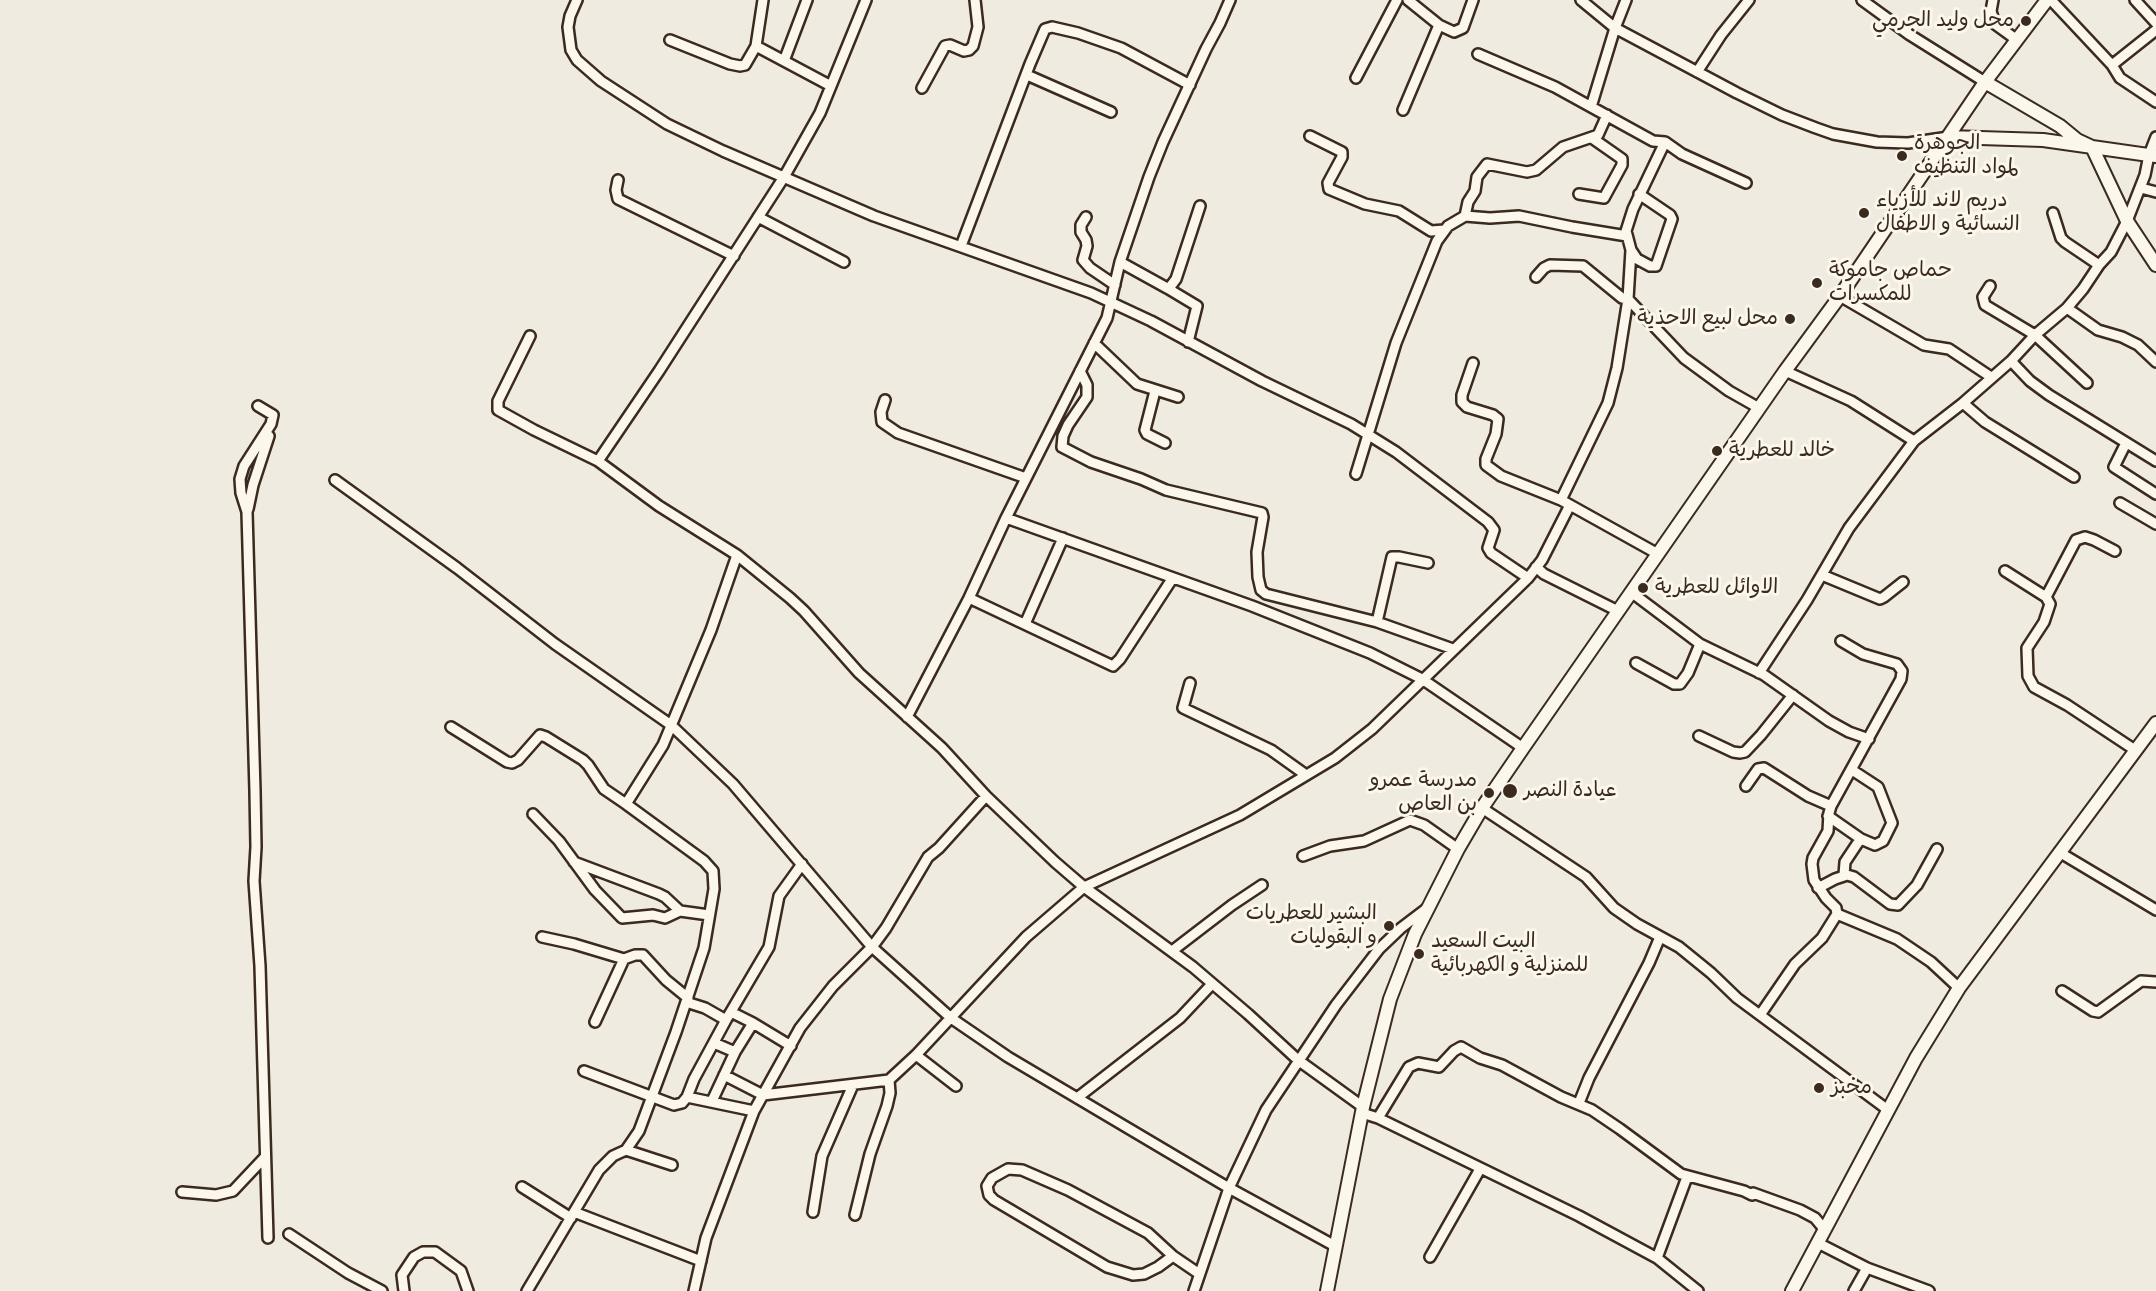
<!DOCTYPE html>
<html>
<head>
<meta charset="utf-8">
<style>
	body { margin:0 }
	canvas { display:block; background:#f0ebe0 }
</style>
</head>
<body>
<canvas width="2156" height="1291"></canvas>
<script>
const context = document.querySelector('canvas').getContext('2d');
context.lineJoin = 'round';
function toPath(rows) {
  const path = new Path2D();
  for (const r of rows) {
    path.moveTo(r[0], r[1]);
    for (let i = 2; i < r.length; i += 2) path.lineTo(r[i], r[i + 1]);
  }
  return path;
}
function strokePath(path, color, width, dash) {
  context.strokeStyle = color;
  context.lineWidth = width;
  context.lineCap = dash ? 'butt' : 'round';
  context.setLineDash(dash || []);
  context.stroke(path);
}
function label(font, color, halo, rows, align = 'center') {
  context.font = font + ' Itim,"Playpen Sans Arabic",sans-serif';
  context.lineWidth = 6;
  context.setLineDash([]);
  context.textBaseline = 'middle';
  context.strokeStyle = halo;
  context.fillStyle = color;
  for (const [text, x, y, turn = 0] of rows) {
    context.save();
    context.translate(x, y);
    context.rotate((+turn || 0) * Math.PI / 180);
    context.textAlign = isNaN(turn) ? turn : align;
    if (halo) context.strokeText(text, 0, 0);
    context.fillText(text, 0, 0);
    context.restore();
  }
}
const minor = toPath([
	[577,0,570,16,568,27,571,50,577,60,601,81,667,124,723,151,874,216,1091,293,1151,321,1262,381,1351,424,1396,452,1488,522,1494,530,1488,548,1491,553,1528,578],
	[1408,0,1439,25,1454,32,1463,28,1473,0],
	[1581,0,1615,28,1737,93,1782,115,1816,128,1833,134,1877,142,1908,143,1949,137],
	[1862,0,1910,35,1985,82],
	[1993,0,1991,11,1995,24,2017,40],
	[2051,0,2112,65,2120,78,2156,102],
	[2135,0,2156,23],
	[670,40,730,64,740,66,745,65,756,46,763,0],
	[756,46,831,86],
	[1478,54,1555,87,1653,141,1665,142,1682,154,1746,183],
	[784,61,807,0],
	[2112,65,2156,30],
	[1697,72,1721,35,1749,0],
	[1027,75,1111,112],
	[1356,78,1397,0],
	[922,88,945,46,950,45,964,51,969,50,973,46,978,27,975,0],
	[1591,107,1615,28,1626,0],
	[1403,110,1439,25],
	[1310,136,1342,152,1342,157,1328,183,1329,189,1365,204,1399,211,1431,231,1444,230],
	[1665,142,1633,209,1626,231,1631,250,1628,299,1684,358,1729,391,1759,408],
	[618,180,616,190,618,199,734,256],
	[2141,188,2156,192],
	[1579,194,1604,198,1622,165,1622,159,1592,138],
	[2053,213,2061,238,2065,242,2099,265],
	[1465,216,1468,202,1475,191,1477,177,1487,164,1527,172,1536,170,1563,147,1598,135,1607,115],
	[758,217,844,262],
	[1086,217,1081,225,1081,232,1086,240,1087,246,1083,260,1090,268,1115,285],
	[961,246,1030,64,1045,29,1052,27,1078,33,1121,48,1190,85],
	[1631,250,1637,259,1650,266,1656,266,1672,219,1670,215,1639,194],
	[1120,262,1167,288,1170,287,1176,279,1200,206],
	[1536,277,1544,268,1550,265,1583,266,1622,298,1628,299,1617,368,1608,403,1561,500],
	[1990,286,1983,297,1985,305,2035,335,2087,383],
	[1167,288,1197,306,1188,342],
	[1840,296,1924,345,1949,349,1991,377],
	[2067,308,2098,330,2122,337,2138,345,2156,362],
	[530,336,498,401,498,410,534,430,598,461,659,506,737,555,790,598,804,611,859,673,942,748,986,796,1055,862,1084,887,1193,967,1248,1014,1298,1060,1363,1107],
	[1094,343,1137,384,1178,397],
	[2011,361,2030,381,2049,395,2156,461],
	[1473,363,1462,395,1462,402,1467,407,1493,415,1498,419,1496,434,1486,459,1486,465,1501,476,1561,500,1658,554],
	[1080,371,1087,385,1087,397,1068,425,1063,436,1062,447,1091,462,1141,479,1166,490,1262,513,1263,517,1257,552,1258,577,1261,590,1266,594,1377,622,1453,649],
	[1785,371,1851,401,1914,441],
	[1155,391,1145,430,1147,434,1165,443],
	[885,400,881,412,882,422,898,433,1026,478],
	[1963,403,1985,422,2074,477],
	[258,406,273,415,271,424,244,466,240,479,241,493,247,512,255,791,256,847,254,881,260,966,268,1238],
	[2126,443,2114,467,2156,494],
	[598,461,659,371,784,177,820,113,866,0],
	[1356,474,1396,343,1437,241,1448,226,1465,216,1490,218,1519,216,1572,227,1627,236],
	[335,480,457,568,555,644,671,725,733,784,872,947,951,1018,1008,1057,1229,1188,1335,1246],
	[2120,503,2156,524],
	[248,509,253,485,269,436],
	[1006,518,1252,606,1370,653,1422,679,1523,748],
	[1536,567,1544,574,1618,611],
	[2005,571,2046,597,2050,604,2044,622,2027,648,2028,676,2034,687,2067,705,2135,750],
	[1822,575,1880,599,1884,597,1903,582],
	[1631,592,1700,644,1764,675,1829,721,1849,732,1869,739],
	[2046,597,2076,540,2085,537,2094,540,2115,551],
	[969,598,1113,666,1120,659,1172,579],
	[1377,622,1392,557,1399,557,1428,563],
	[1025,624,1063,538],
	[1636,663,1674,684,1680,684,1688,673,1700,644],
	[1759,673,1807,600,1849,528,1914,441,1963,403,2011,361,2035,335,2067,308,2083,289,2099,265,2111,252,2127,221,2145,175,2149,155,2156,137],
	[1190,683,1183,708,1271,750,1306,775],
	[907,717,969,598,1006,518,1107,318,1120,262,1149,177,1163,142,1206,49,1220,23,1230,0],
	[451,727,507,762,512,763,518,760,540,735,546,737,583,760,588,765,604,789,626,804],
	[1699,736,1733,752,1740,753,1745,752,1761,735,1793,695],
	[1746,786,1758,769,1764,768,1808,796,1831,806],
	[1482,808,1586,877,1614,908,1637,924,1679,947,1711,973,1737,998,1888,1110],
	[533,814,559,841,595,890,622,918,653,915,665,918,680,911],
	[1828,816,1861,839],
	[2059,852,2156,910],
	[1303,856,1330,846,1364,841,1410,820,1424,825,1458,849],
	[574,862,659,894,665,897,680,911,709,915],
	[1844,875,1845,862,1857,844,1861,839,1875,845,1883,841,1892,823,1878,787,1852,770],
	[1818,888,1835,879,1847,875,1854,877,1890,904,1898,905,1917,885,1937,849],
	[1837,914,1897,939,1931,962,1959,988],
	[542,937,574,944,624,959,635,955,643,955,666,980,688,998],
	[1172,951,1232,905,1262,885],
	[2062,991,2093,1011,2098,1012,2141,981,2156,982],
	[686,1002,705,1008,726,1020],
	[731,1012,753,1023,791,1046],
	[1760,1015,1795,964,1822,938,1837,914,1836,908,1826,898,1814,880,1812,864,1813,858,1828,831,1829,813,1831,806,1901,679,1902,671,1897,664,1863,654,1841,641],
	[595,1022,624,959],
	[714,1043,735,1052],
	[916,1055,956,1086],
	[584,1071,674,1105,682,1103,687,1097,754,1111],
	[724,1075,763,1095,889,1080,916,1055,1026,937,1084,887,1240,815,1335,758,1372,729,1528,578,1542,560,1570,505],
	[687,1097,694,1079,726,1020,769,947,779,896,802,864],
	[1077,1098,1180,1018,1212,984],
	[712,1101,735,1052,753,1023],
	[1579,1103,1589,1078,1649,963,1660,937],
	[1362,1113,1378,1118,1579,1216,1657,1258,1698,1291],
	[1378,1118,1409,1067,1418,1063,1439,1067,1454,1051,1461,1047,1480,1058,1502,1065,1561,1097,1592,1110,1620,1129,1681,1174,1744,1191,1752,1195,1753,1193,1800,1210,1815,1218,1825,1230],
	[626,1150,672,1165],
	[522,1187,571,1218],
	[182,1192,216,1195,233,1191,265,1157],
	[574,1212,701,1261],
	[813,1212,822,1156,853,1085],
	[855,1215,870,1154,887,1106,890,1093,889,1080],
	[289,1234,348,1273,382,1291],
	[1818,1243,1867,1268,1929,1291],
	[1173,1256,1158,1267,1144,1274,1133,1275,1107,1267,994,1200,989,1195,987,1186,992,1178,1008,1169,1022,1170,1068,1190,1148,1233,1173,1256,1198,1273],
	[1430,1257,1480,1169],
	[1657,1258,1687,1177],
	[404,1291,402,1275,414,1257,423,1252,435,1252,461,1271,468,1291],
	[527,1291,599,1170,613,1156,626,1150,639,1131,676,1032,704,948,714,889,713,871,704,861,626,804,663,745,711,630,737,555],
	[694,1291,706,1238,754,1111,800,1028,833,986,872,947,886,928,928,857,939,848,986,796],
	[1194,1291,1229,1188,1266,1110,1336,1005,1379,949,1401,928,1426,909],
	[1854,1291,1867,1268]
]);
const tertiary = toPath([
	[1985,82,2060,126,2077,140,2092,147,2127,221,2156,265],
	[1949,137,2043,140,2156,156],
	[1327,1291,1363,1107,1390,999,1415,934,1458,849,1482,808,1523,748,1785,371,1840,296,1985,82,2047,0],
	[1792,1291,1916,1058,1959,988,2156,723]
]);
const markers = [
	[2026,21,6,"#3b2a1e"],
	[1902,156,6,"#3b2a1e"],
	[1864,213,6,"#3b2a1e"],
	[1817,283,6,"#3b2a1e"],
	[1790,319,6,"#3b2a1e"],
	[1717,451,6,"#3b2a1e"],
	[1643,588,6,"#3b2a1e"],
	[1510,791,8,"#3b2a1e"],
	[1489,793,6,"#3b2a1e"],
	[1389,926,6,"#3b2a1e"],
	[1419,954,6,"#3b2a1e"],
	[1819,1088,6,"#3b2a1e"]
];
const poiNames = [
	["محل وليد الجرمي",2014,21,"right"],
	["الجوهرة",1914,144],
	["لمواد التنظيف",1914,168],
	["دريم لاند للأزياء",1876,201],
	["النسائية و الاطفال",1876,225],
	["حماص جاموكة",1829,271],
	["للمكسرات",1829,295],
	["محل لبيع الاحذية",1778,319,"right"],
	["خالد للعطرية",1729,451],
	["الاوائل للعطرية",1655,588],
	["مدرسة عمرو",1477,781,"right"],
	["بن العاص",1477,805,"right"],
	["عيادة النصر",1524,791],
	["البشير للعطريات",1377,914,"right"],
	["و البقوليات",1377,938,"right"],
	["البيت السعيد",1431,942],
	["للمنزلية و الكهربائية",1431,966],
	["مخبز",1831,1088]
];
strokePath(minor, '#3b2a1e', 14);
strokePath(tertiary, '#3b2a1e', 16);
strokePath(minor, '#fbf7ec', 9);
strokePath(tertiary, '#fbf7ec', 12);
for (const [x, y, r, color] of markers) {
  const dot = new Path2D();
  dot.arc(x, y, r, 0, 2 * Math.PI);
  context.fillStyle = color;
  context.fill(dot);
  strokePath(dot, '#fbf7ec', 2);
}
label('21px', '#3b2a1e', '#fbf7ec', poiNames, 'left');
</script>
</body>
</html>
